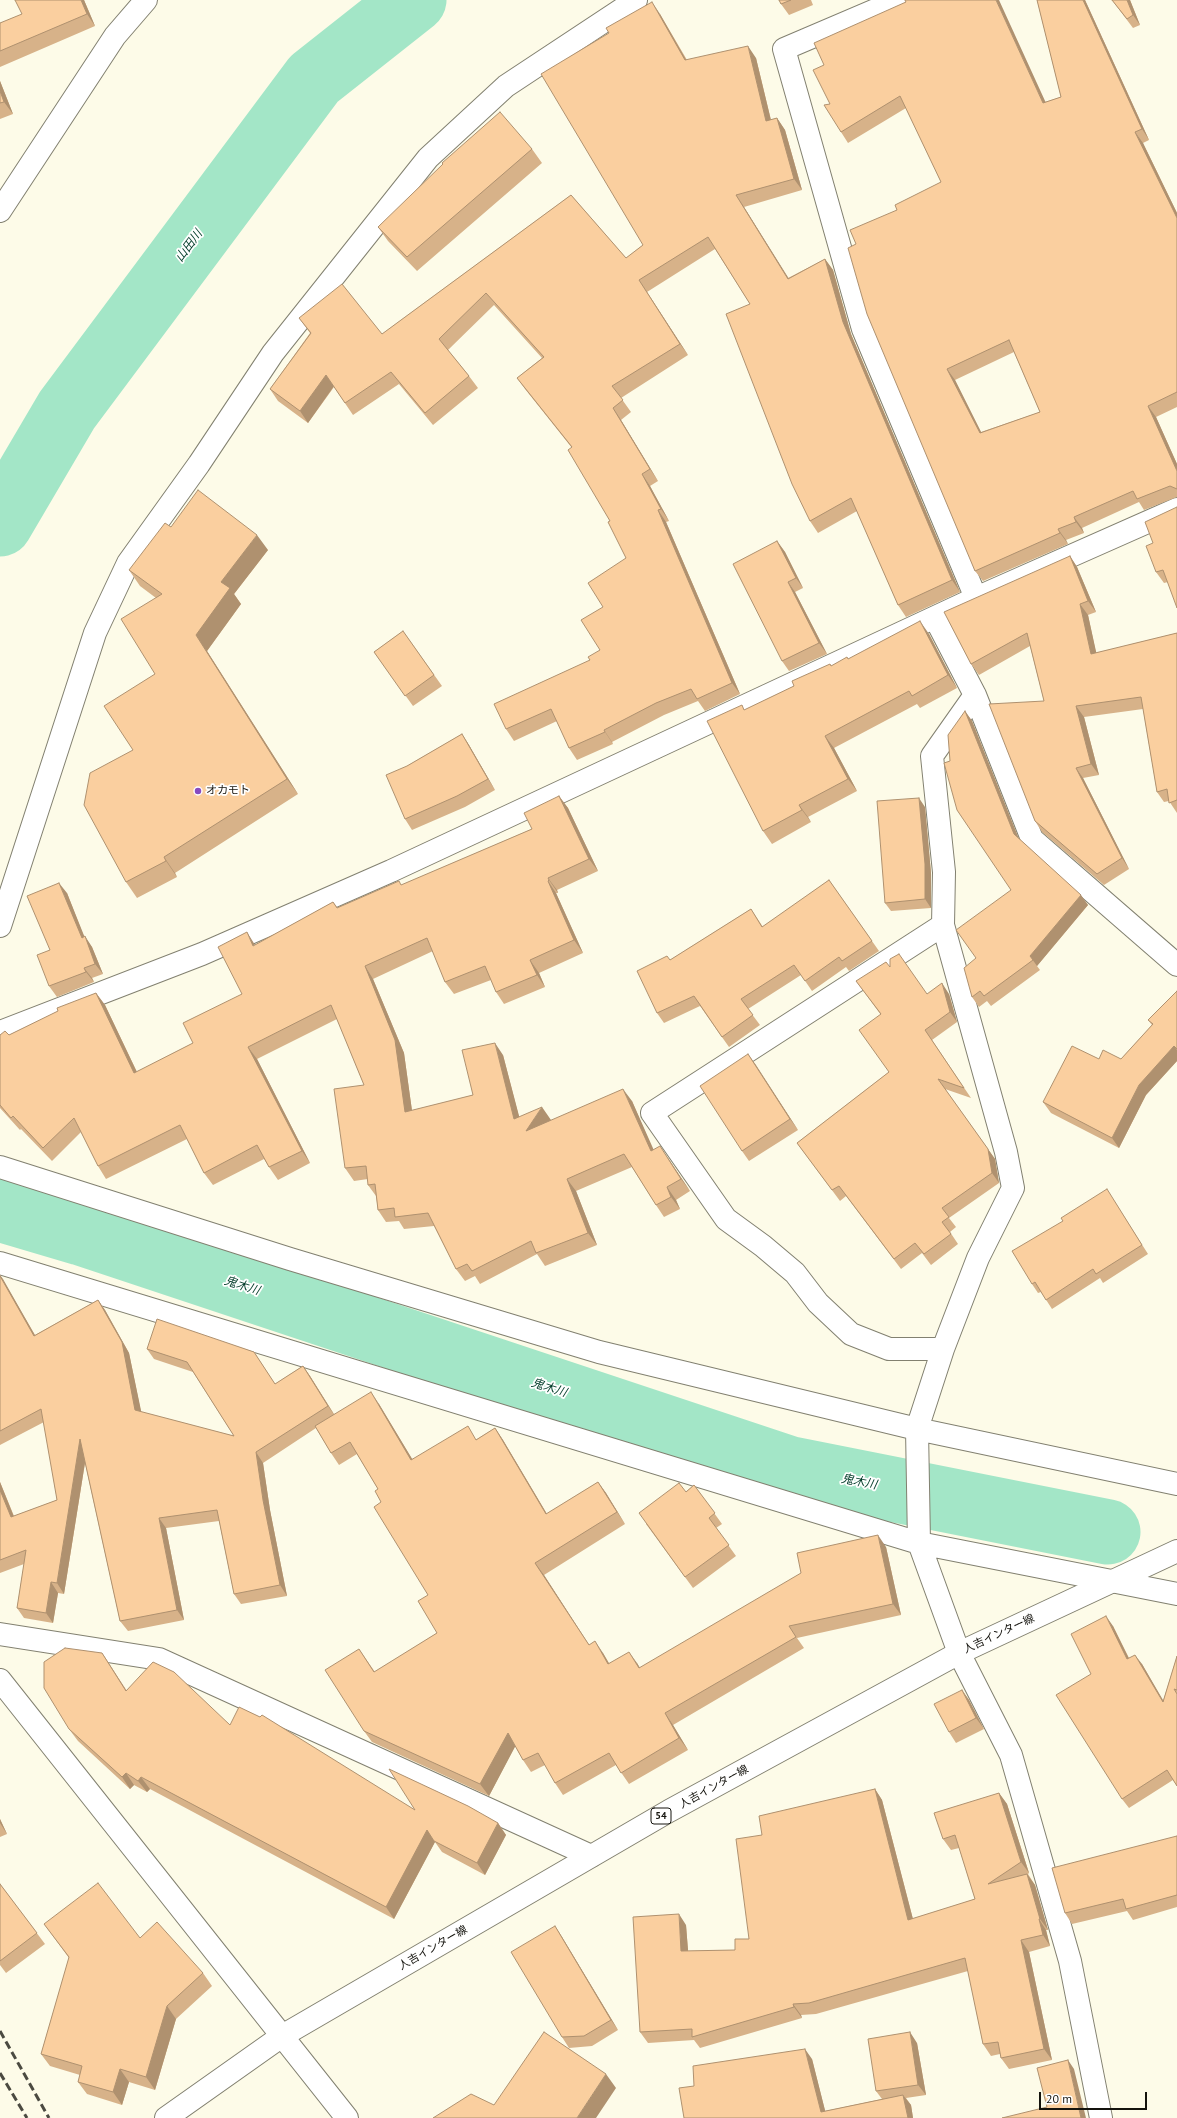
<!DOCTYPE html>
<html>
<head>
<meta charset="utf-8">
<style>
	body { margin:0 }
	#map { position:relative; width:1177px; height:2118px; overflow:hidden; background:#fdfbe8; font-family:"PT Sans",sans-serif }
	canvas { display:block }
	.scale { position:absolute; left:1039px; top:2092px; width:108px; height:18px; box-sizing:border-box; border:2px solid #14130d; border-top:0; padding-left:5px; font-size:12px; line-height:14px; white-space:nowrap; color:#14130d; -webkit-text-stroke:3px #fff; paint-order:stroke }
</style>
</head>
<body>
<div id="map">
<canvas width="1177" height="2118"></canvas>
<div class="scale">20 m</div>
</div>
<script>
const context = document.querySelector('canvas').getContext('2d');
context.lineJoin = 'round';
function toPath(rows) {
  const path = new Path2D();
  for (const r of rows) {
    path.moveTo(r[0], r[1]);
    for (let i = 2; i < r.length; i += 2) path.lineTo(r[i], r[i + 1]);
  }
  return path;
}
function strokePath(path, color, width, dash) {
  context.strokeStyle = color;
  context.lineWidth = width;
  context.lineCap = dash ? 'butt' : 'round';
  context.setLineDash(dash || []);
  context.stroke(path);
}
function fill(path, color) {
  context.fillStyle = color;
  context.fill(path, 'evenodd');
}
function label(font, color, halo, rows, align = 'center') {
  context.font = font + ' "PT Sans","Noto Sans JP",sans-serif';
  context.lineWidth = 3.5;
  context.setLineDash([]);
  context.textBaseline = 'middle';
  context.strokeStyle = halo;
  context.fillStyle = color;
  for (const [text, x, y, turn = 0] of rows) {
    context.save();
    context.translate(x, y);
    context.rotate((+turn || 0) * Math.PI / 180);
    context.textAlign = isNaN(turn) ? turn : align;
    if (halo) context.strokeText(text, 0, 0);
    context.fillText(text, 0, 0);
    context.restore();
  }
}
const river = toPath([
	[0,524,67,410,314,79,414,0],
	[0,1209,81,1233,791,1469,1108,1532]
]);
const minor = toPath([
	[899,0,784,49,863,329,976,598],
	[0,211,115,36,146,0],
	[935,618,975,695,1032,839,1177,965],
	[943,925,652,1113,726,1219,763,1246,795,1273,818,1303,851,1334,889,1349,943,1349,917,1429,919,1543,959,1653,1011,1755,1070,1961,1101,2118],
	[0,926,95,633,128,563,199,464,273,353,428,158,506,86,636,0],
	[0,1032,202,954,391,871,976,598,1177,509],
	[0,1167,290,1259,599,1352,917,1429,1177,1484],
	[0,1263,919,1543,1177,1594],
	[943,1349,978,1258,1013,1188,1006,1152,943,925,944,872,932,756,975,695],
	[0,1634,159,1659,591,1856],
	[0,1680,347,2118]
]);
const major = toPath([
	[166,2118,282,2036,669,1811,959,1653,1177,1551]
]);
const rail = toPath([
	[0,2031,49,2118],
	[0,2073,27,2118]
]);
const wall = toPath([
	[84,0,95,26,0,67,0,23],
	[779,0,811,0,813,5,789,15,781,4],
	[1037,0,1085,0,1149,140,1143,143,1177,213,1177,407,1156,417,1177,464,1177,497,1144,510,1139,502,1082,528,1084,533,1066,540,1068,544,983,581,975,571,856,244,897,210,941,182,906,108,848,143,841,132,830,104,824,65,906,2,1045,102,1061,97],
	[1014,352,1040,412,981,432,955,380],
	[1112,0,1130,0,1140,25,1133,28],
	[660,14,687,60,756,58,771,120,777,118,785,130,802,190,744,207,788,278,825,259,833,270,851,334,960,592,906,617,898,605,857,511,818,533,810,521,750,304,715,249,647,292,688,355,621,398,631,412,621,420,658,481,650,486,669,521,666,522,740,694,705,711,698,701,664,715,612,742,613,744,577,760,569,748,557,721,514,741,506,729,590,660,600,650,603,607,626,558,610,521,572,448,525,389,517,378,542,358,494,305,448,350,469,376,478,388,433,425,399,384,353,415,334,387,308,423,278,401,270,389,310,333,299,318,382,334,571,195,626,258,643,245],
	[0,81,13,114,0,119],
	[532,149,542,163,417,271,388,241,378,227],
	[171,527,268,550,234,594,241,604,207,651,298,794,175,873,177,877,137,898,126,882,133,750,155,674,156,598,140,586,129,570],
	[777,541,785,552,803,588,795,592,827,654,789,671,782,661],
	[1153,543,1168,582,1164,583,1156,572],
	[1070,556,1077,567,1096,612,1088,615,1096,653,1177,633,1177,813,1169,801,1164,802,1157,792,1143,709,1084,717,1099,775,1083,778,1129,869,1104,885,1042,832,1035,821,1044,701,1030,646,979,675,971,664],
	[403,631,442,686,413,706,374,652],
	[929,634,957,688,920,708,917,704,834,748,857,791,808,817,811,822,772,844,763,831,745,710,794,686,830,664,831,666,848,659],
	[965,711,972,721,1018,838,1088,905,1037,966,1040,970,991,1006,987,1001,979,1007,972,997,976,958,1011,890,950,761],
	[462,734,469,745,495,790,465,807,412,830,405,819,407,766],
	[559,796,568,808,598,871,557,890,558,893,556,893,583,953,539,973,545,987,504,1004,496,992,491,980,454,994,445,982,433,951,373,979,404,1053,412,1111,473,1095,503,1055,519,1117,551,1120,550,1121,632,1101,653,1150,668,1158,690,1191,676,1200,680,1209,664,1217,656,1205,632,1167,576,1191,597,1245,545,1266,537,1254,480,1284,475,1276,465,1281,456,1269,434,1226,404,1229,399,1221,386,1222,378,1210,376,1196,368,1185,368,1179,354,1181,345,1168,364,1085,337,1019,257,1059,310,1163,278,1180,269,1167,264,1159,213,1185,204,1173,187,1139,106,1179,98,1166,81,1132,52,1161,21,1129,20,1130,0,1108,0,1035,9,1035,96,993,105,1005,137,1072,193,1043,242,994,255,945,333,902,338,908,402,885,532,829],
	[925,807,931,873,931,908,891,911,885,903],
	[829,880,879,951,849,971,846,967,812,991,801,975,748,1009,760,1025,729,1047,700,1006,664,1023,657,1013,670,960,751,909,763,927],
	[67,893,84,937,92,947,103,974,92,978,94,982,57,997,49,986,50,950],
	[890,967,927,994,949,994,957,1022,932,1040,971,1098,945,1089,995,1159,999,1183,949,1218,956,1227,950,1232,958,1244,931,1265,922,1253,901,1269,846,1196,840,1201,797,1143,889,1072,881,1015,856,981],
	[1177,991,1177,1061,1146,1095,1119,1148,1051,1113,1043,1102,1099,1059,1121,1059,1152,1025,1148,1020],
	[748,1054,798,1130,749,1161,742,1151],
	[1113,1199,1148,1254,1103,1283,1100,1278,1052,1309,1041,1292,1038,1293,1032,1284],
	[0,1275,35,1335,98,1300,105,1310,129,1353,141,1412,234,1436,193,1372,154,1359,147,1349,254,1352,275,1384,303,1366,310,1376,334,1414,379,1404,412,1459,477,1439,495,1428,503,1440,547,1514,598,1482,606,1493,625,1524,544,1575,589,1645,603,1653,609,1663,637,1663,640,1668,886,1547,901,1615,797,1638,804,1648,673,1725,688,1750,629,1784,616,1765,563,1795,555,1783,545,1765,531,1772,523,1760,515,1746,489,1796,372,1742,364,1731,359,1649,375,1672,437,1633,428,1595,381,1502,378,1489,357,1454,339,1465,331,1453,316,1428,263,1463,270,1510,287,1596,241,1604,234,1594,219,1521,166,1528,184,1620,128,1631,120,1621,85,1463,64,1594,58,1593,53,1623,24,1618,17,1608,24,1564,0,1573,0,1482,14,1516,57,1500,44,1422,0,1445],
	[694,1485,722,1524,716,1528,736,1556,693,1588,646,1524],
	[1113,1626,1129,1658,1142,1664,1163,1701,1177,1656,1177,1786,1173,1780,1129,1808,1122,1799,1091,1674],
	[102,1653,110,1665,127,1691,230,1725,415,1810,498,1823,506,1835,485,1875,442,1852,435,1842,394,1919,150,1789,147,1792,134,1785,130,1789,78,1741,69,1729],
	[962,1690,969,1700,984,1729,956,1743,949,1732],
	[875,1789,882,1800,913,1919,975,1899,959,1848,951,1850,943,1839,999,1793,1007,1804,1029,1873,1028,1874,1035,1885,1048,1930,1046,1930,1050,1946,1029,1952,1052,2060,1009,2069,1001,2058,1000,2054,991,2056,983,2044,968,1971,816,2014,801,2015,802,2018,700,2048,694,2040,648,2043,640,2032,686,1925,688,1951,735,1950,749,1939,762,1835],
	[0,1819,7,1834,0,1837],
	[1177,1836,1177,1907,1133,1920,1127,1911,1072,1924,1065,1913],
	[0,1884,45,1944,6,1973,0,1965],
	[44,1924,140,1938,203,1973,212,1986,176,2019,155,2090,129,2082,122,2105,87,2094,78,2082,80,2075,50,2066,41,2054,69,1958],
	[555,1926,562,1937,618,2030,592,2046,569,2048,562,2037],
	[917,2043,926,2095,906,2098,911,2105,913,2118,684,2118,694,2086,812,2059,825,2111,882,2099,876,2091]
]);
const shadedWall = toPath([
	[81,0,84,0,95,26,87,14],
	[996,0,999,0,1051,114,1043,103],
	[1083,0,1085,0,1149,140,1142,129],
	[1127,0,1130,0,1140,25,1133,15],
	[652,2,660,14,693,72,685,60],
	[748,46,756,58,774,133,766,121],
	[0,81,13,114,4,102,0,91],
	[777,118,785,130,802,190,794,179],
	[1135,132,1143,143,1177,213,1177,218],
	[736,195,744,207,796,290,788,279],
	[825,259,833,270,851,334,960,592,952,580,843,322],
	[639,280,647,292,688,355,680,344],
	[947,369,955,380,987,444,980,433],
	[326,375,334,386,308,423,300,411],
	[1148,406,1156,417,1177,464,1177,471],
	[613,408,621,420,658,481,650,469],
	[642,474,650,486,669,521,661,509],
	[658,510,666,522,740,694,732,683],
	[1074,517,1082,528,1084,533,1076,522],
	[1058,529,1066,540,1068,544,1060,533],
	[257,535,268,550,234,594,241,604,207,651,298,794,287,779,196,635,221,582],
	[777,541,785,552,803,588,796,578],
	[1070,556,1077,567,1096,612,1088,601],
	[788,582,795,592,827,654,819,643],
	[1080,604,1088,615,1099,665,1091,654],
	[920,621,929,634,957,688,948,675],
	[1076,706,1084,717,1099,775,1091,764],
	[965,711,972,721,1021,844,1014,834],
	[604,730,612,742,613,744,605,732],
	[462,734,469,745,495,790,488,779],
	[825,736,834,748,857,791,848,779],
	[1076,768,1083,778,1129,869,1122,858],
	[559,796,568,808,598,871,589,859],
	[919,798,925,807,931,873,931,908,925,899],
	[799,805,808,817,811,822,802,810],
	[164,857,175,873,177,877,166,861],
	[548,878,557,890,558,893,549,880],
	[548,881,556,893,583,953,574,940],
	[59,883,67,893,89,948,82,938],
	[1081,895,1088,905,1037,966,1030,956],
	[247,932,255,945,253,946],
	[85,936,92,947,103,974,95,964],
	[530,960,539,973,545,987,537,975],
	[365,966,373,979,404,1053,414,1125,405,1112],
	[84,968,92,978,94,982,86,972],
	[942,983,949,994,957,1022,950,1012],
	[96,993,105,1005,143,1085,134,1073],
	[495,1043,503,1055,523,1131,514,1119],
	[1174,1046,1177,1050,1177,1061,1146,1095,1119,1148,1112,1138,1139,1085],
	[248,1047,257,1059,310,1163,302,1151],
	[748,1054,756,1065,798,1130,790,1119],
	[623,1089,632,1101,660,1164,651,1151],
	[542,1107,551,1120,535,1144,526,1131],
	[660,1146,690,1191,681,1179],
	[988,1149,995,1159,999,1183,992,1173],
	[567,1179,576,1191,597,1245,588,1233],
	[667,1187,676,1200,680,1209,671,1197],
	[0,1275,3,1279,41,1346,34,1336,0,1276],
	[98,1300,105,1310,129,1353,143,1420,135,1410],
	[303,1366,310,1376,335,1416,328,1406],
	[371,1392,379,1404,420,1472,411,1460],
	[495,1428,503,1440,554,1526,546,1514],
	[80,1439,87,1450,64,1594,57,1583],
	[256,1452,263,1463,270,1510,287,1596,280,1585,263,1500],
	[0,1482,18,1527,11,1517,0,1490],
	[598,1482,606,1493,625,1524,617,1512],
	[159,1518,166,1528,184,1620,177,1610],
	[878,1535,886,1547,901,1615,893,1604],
	[535,1563,544,1575,597,1657,589,1645],
	[51,1582,58,1593,53,1623,46,1613],
	[1106,1616,1113,1626,1134,1669,1127,1659],
	[595,1641,603,1653,616,1676,608,1664],
	[629,1652,637,1663,647,1680,639,1668],
	[102,1653,110,1665,134,1703,126,1691],
	[1135,1655,1142,1664,1170,1712,1163,1702],
	[962,1690,969,1700,984,1729,976,1718],
	[665,1713,673,1725,688,1750,679,1738],
	[508,1733,516,1745,489,1796,480,1784],
	[126,1773,134,1785,130,1789,122,1777],
	[141,1777,150,1789,147,1792,138,1781],
	[875,1789,882,1800,916,1931,908,1920],
	[999,1793,1007,1804,1029,1873,1021,1862],
	[0,1819,7,1834,0,1823],
	[498,1823,506,1835,485,1875,477,1863],
	[427,1830,435,1842,394,1919,386,1907],
	[1027,1874,1035,1885,1048,1930,1040,1919],
	[679,1914,686,1925,689,1962,681,1951],
	[1039,1919,1046,1930,1050,1946,1043,1935],
	[555,1926,562,1937,618,2030,611,2020],
	[1021,1940,1029,1952,1052,2060,1044,2049],
	[793,2004,801,2015,802,2018,794,2007],
	[167,2006,176,2019,155,2090,146,2077],
	[910,2032,917,2043,926,2095,918,2085],
	[805,2049,812,2059,827,2118,821,2112],
	[1068,2060,1074,2069,1086,2118,1081,2118],
	[120,2069,129,2082,122,2105,113,2092],
	[606,2074,616,2088,596,2118,577,2118],
	[903,2095,911,2105,913,2118,908,2118]
]);
const building = toPath([
	[15,0,81,0,87,14,0,51,0,23,22,14,15,0],
	[779,0,791,0,781,4,779,0],
	[905,0,996,0,1043,103,1061,97,1037,0,1083,0,1142,129,1135,132,1177,218,1177,392,1148,406,1177,471,1177,489,1170,486,1137,499,1133,491,1074,517,1076,522,1058,529,1060,533,975,571,867,314,848,248,856,244,850,230,897,210,895,205,941,182,900,96,841,132,824,105,830,104,813,70,824,65,814,43,906,2,905,0],
	[1009,340,1040,412,980,433,947,369,1009,340],
	[1112,0,1127,0,1133,15,1127,19,1112,0],
	[652,2,685,60,748,46,766,121,777,118,794,179,736,195,788,279,825,259,843,322,952,580,898,605,851,498,810,521,792,484,726,314,750,304,708,237,639,280,680,344,612,386,623,400,613,408,650,469,642,474,661,509,658,510,732,683,697,699,691,689,656,703,604,730,605,732,569,748,551,709,506,729,494,704,590,660,588,657,600,650,581,620,603,607,588,583,626,558,608,522,610,521,568,450,572,447,517,378,544,357,486,293,439,339,469,376,425,413,391,372,345,403,326,375,300,411,270,389,311,333,299,318,342,284,382,334,571,195,626,258,643,245,541,74,609,33,606,28,652,2],
	[0,91,4,102,0,103,0,91],
	[500,112,532,149,407,257,378,227,443,164,442,163,500,112],
	[198,490,257,535,221,582,230,588,196,635,287,779,164,857,166,861,126,882,84,805,90,773,133,750,104,706,155,674,121,619,162,594,129,570,165,523,171,527,198,490],
	[1177,507,1177,608,1163,570,1156,572,1146,546,1153,543,1145,522,1177,507],
	[777,541,796,578,788,582,819,643,782,661,733,564,777,541],
	[1070,556,1088,601,1080,604,1091,654,1177,633,1177,800,1169,803,1167,789,1157,792,1141,697,1076,706,1091,764,1076,768,1122,858,1097,874,1035,821,989,704,1044,701,1027,633,971,664,944,612,1070,556],
	[920,621,948,675,912,696,909,691,825,736,848,779,799,805,802,810,763,831,707,721,742,705,744,710,794,686,792,681,830,664,831,666,847,657,848,659,920,621],
	[403,631,434,675,405,696,374,652,403,631],
	[965,711,1014,834,1081,895,1030,956,1033,960,984,996,980,991,972,997,964,968,976,958,956,930,1011,890,957,810,944,763,950,761,948,735,965,711],
	[462,734,488,779,457,796,405,819,386,775,407,766,462,734],
	[559,796,589,859,548,878,549,880,548,881,574,940,530,960,537,975,496,992,485,966,445,982,427,938,365,966,395,1040,405,1112,473,1095,462,1050,495,1043,514,1119,542,1107,526,1131,623,1089,651,1151,660,1146,681,1179,667,1187,671,1197,656,1205,624,1154,567,1179,588,1233,536,1253,531,1241,472,1271,467,1264,456,1269,428,1213,395,1217,394,1208,378,1210,375,1184,368,1185,366,1166,345,1168,334,1089,364,1085,331,1005,248,1047,302,1151,269,1167,257,1145,204,1173,180,1125,98,1166,74,1118,43,1148,13,1116,11,1118,0,1105,0,1035,5,1031,9,1035,58,1011,57,1008,96,993,134,1073,193,1043,183,1023,242,994,218,947,247,932,253,946,333,902,337,908,399,881,401,885,532,829,524,813,559,796],
	[919,798,925,864,925,899,885,903,877,801,919,798],
	[829,880,872,941,842,961,839,957,805,981,794,965,741,999,753,1015,722,1037,694,996,657,1013,637,971,667,956,670,960,751,909,762,927,829,880],
	[59,883,82,938,85,936,95,964,84,968,86,972,49,986,37,955,50,950,27,896,59,883],
	[899,954,927,994,942,983,950,1012,925,1030,964,1088,938,1079,988,1149,992,1173,942,1208,949,1217,942,1222,951,1234,924,1254,915,1243,894,1259,839,1186,832,1190,797,1143,889,1072,859,1030,881,1014,856,981,886,962,890,967,890,959,899,954],
	[1177,991,1177,1049,1174,1046,1139,1085,1112,1138,1043,1102,1072,1046,1099,1059,1103,1050,1121,1059,1153,1024,1148,1020,1177,991],
	[748,1054,790,1119,742,1151,700,1086,748,1054],
	[1107,1189,1142,1245,1096,1274,1093,1269,1046,1300,1035,1282,1032,1284,1012,1251,1063,1221,1061,1218,1107,1189],
	[0,1276,34,1336,98,1300,122,1342,135,1410,234,1436,187,1362,147,1349,157,1319,254,1352,275,1384,303,1366,328,1406,256,1452,263,1500,280,1585,234,1594,217,1510,159,1518,177,1610,120,1621,80,1439,57,1583,51,1582,46,1613,17,1608,26,1550,0,1560,0,1490,11,1517,57,1500,41,1409,0,1431,0,1276],
	[371,1392,411,1460,468,1426,476,1440,495,1428,546,1514,598,1482,617,1512,535,1563,589,1645,595,1641,608,1664,629,1652,639,1668,801,1573,797,1553,878,1535,893,1604,789,1626,796,1637,665,1713,679,1738,621,1773,609,1753,555,1783,538,1753,523,1760,508,1733,480,1784,364,1731,325,1670,359,1649,374,1672,437,1633,418,1601,428,1595,374,1507,381,1502,375,1491,378,1489,350,1442,331,1453,315,1426,371,1392],
	[679,1483,686,1492,694,1485,715,1513,709,1518,729,1545,685,1577,639,1513,679,1483],
	[1106,1616,1127,1659,1135,1655,1163,1702,1177,1656,1177,1690,1174,1689,1177,1694,1177,1786,1167,1770,1122,1799,1056,1695,1091,1674,1071,1634,1106,1616],
	[65,1648,102,1653,126,1691,153,1662,174,1672,230,1725,239,1707,260,1717,262,1715,415,1810,389,1769,468,1806,498,1823,477,1863,434,1841,427,1830,386,1907,141,1777,138,1781,126,1773,122,1777,69,1729,44,1688,44,1662,65,1648],
	[962,1690,976,1718,949,1732,934,1704,962,1690],
	[875,1789,908,1920,975,1899,955,1835,943,1839,934,1813,999,1793,1021,1862,988,1884,1027,1874,1040,1919,1039,1919,1043,1935,1021,1940,1044,2049,1001,2058,998,2042,983,2044,965,1958,809,2003,793,2004,794,2007,692,2037,692,2029,640,2032,633,1917,679,1914,681,1951,735,1950,735,1939,749,1939,736,1839,762,1835,759,1816,875,1789],
	[1177,1836,1177,1895,1126,1909,1123,1899,1065,1913,1052,1868,1177,1836],
	[98,1883,140,1938,157,1922,203,1973,167,2006,146,2077,120,2069,113,2092,78,2082,82,2066,41,2054,69,1957,44,1924,98,1883],
	[0,1884,37,1933,0,1961,0,1884],
	[555,1926,611,2020,584,2036,562,2037,511,1952,555,1926],
	[544,2032,606,2074,577,2118,433,2118,471,2094,494,2105,544,2032],
	[910,2032,918,2085,876,2091,868,2039,910,2032],
	[805,2049,821,2112,903,2095,908,2118,684,2118,679,2088,694,2086,693,2066,805,2049],
	[1068,2060,1081,2118,1002,2118,1047,2107,1037,2068,1068,2060]
]);
const markers = [
	[198,791,4,"#874bc1"]
];
const shields = [
	[661,1816,20]
];
const shieldNames = [
	["54",661,1816]
];
const poiNames = [
	["オカモト",206,791]
];
const streetNames = [
	["人吉インター線",999,1634,-25],
	["人吉インター線",714,1787,-29],
	["人吉インター線",433,1948,-30]
];
const waterNames = [
	["山田川",189,246,-53],
	["鬼木川",242,1286,18],
	["鬼木川",549,1388,18],
	["鬼木川",859,1482,11]
];
strokePath(river, '#a3e6c7', 65);
strokePath(minor, '#828070', 24);
strokePath(major, '#828070', 24);
strokePath(minor, '#fff', 22);
strokePath(major, '#fff', 22);
strokePath(rail, '#4b4a41', 3, [8, 4]);
fill(wall, '#d7b289');
fill(shadedWall, '#af916f');
fill(building, '#facf9f');
strokePath(building, '#af916f', 1);
for (const [x, y, r, color] of markers) {
  const dot = new Path2D();
  dot.arc(x, y, r, 0, 2 * Math.PI);
  context.fillStyle = color;
  context.fill(dot);
  strokePath(dot, '#fff', 1.5);
}
for (const [x, y, w] of shields) {
  const box = new Path2D();
  box.roundRect(x - w / 2, y - 8, w, 16, 3);
  context.fillStyle = '#fff';
  context.fill(box);
  strokePath(box, '#14130d', 1);
}
label('bold 10px', '#14130d', null, shieldNames);
label('11px', '#14130d', '#fff', poiNames, 'left');
label('11px', '#14130d', '#fff', streetNames);
label('italic 12px', '#023c29', '#fff', waterNames);
</script>
</body>
</html>
